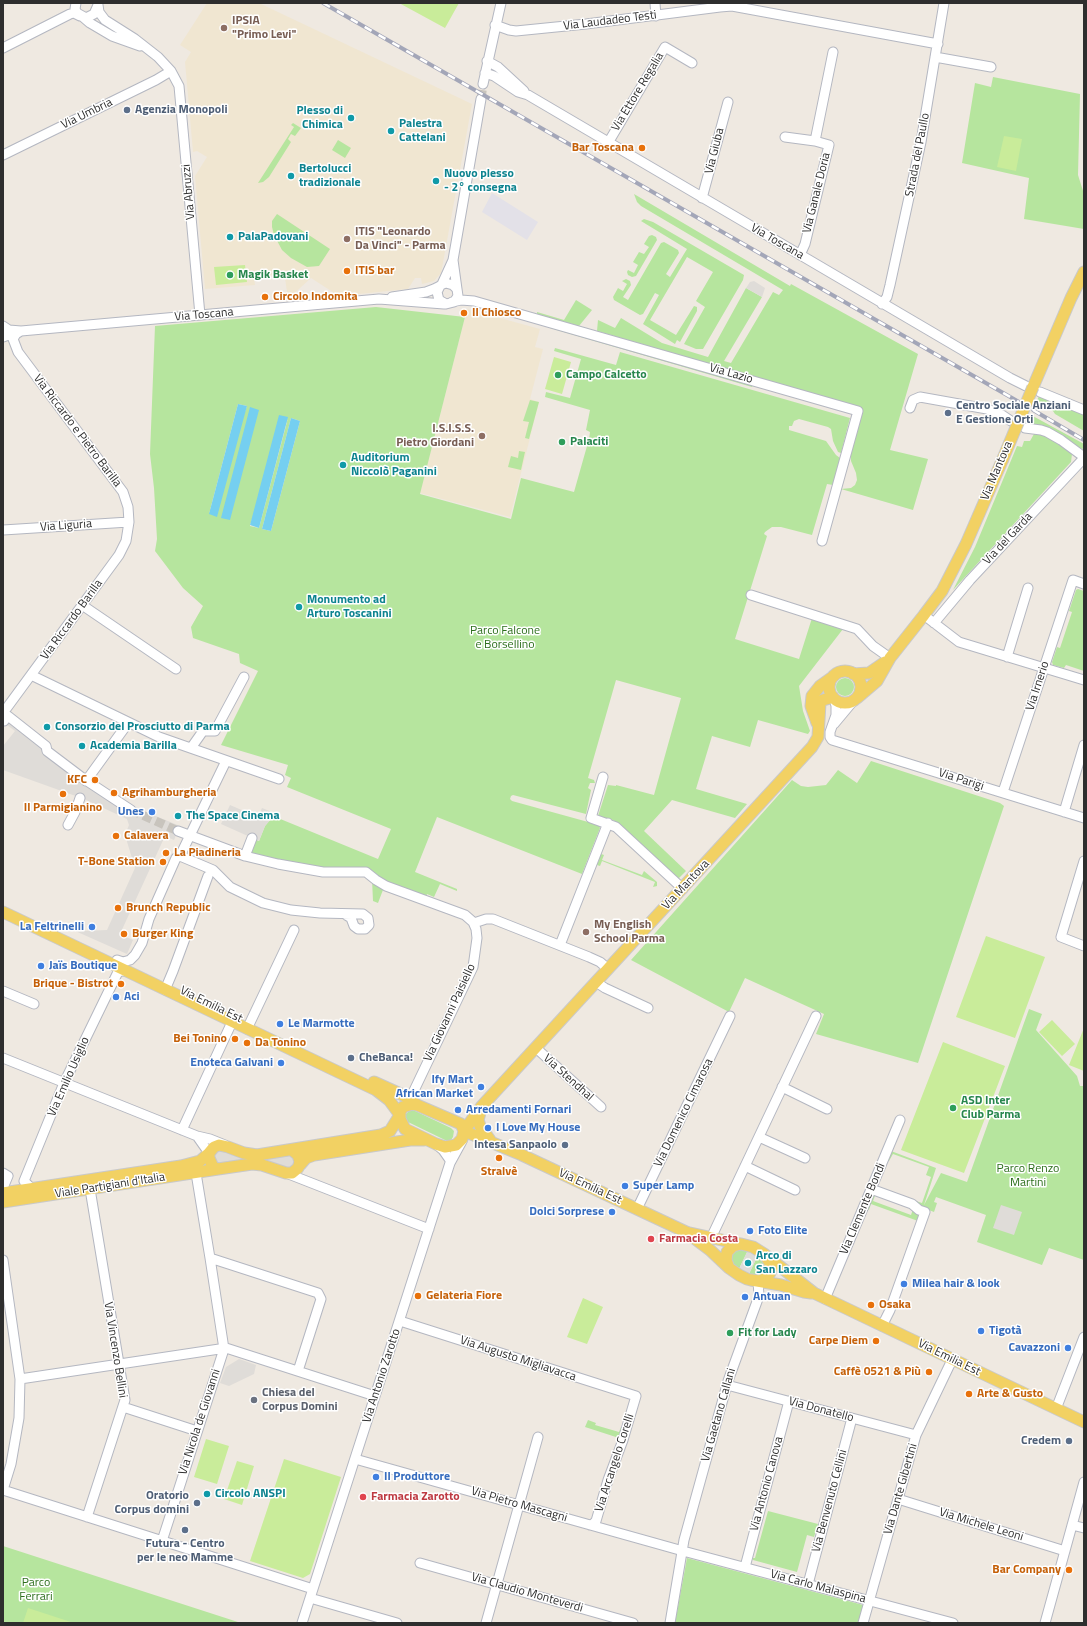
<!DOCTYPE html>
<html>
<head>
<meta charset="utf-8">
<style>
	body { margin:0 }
	#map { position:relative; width:1087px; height:1626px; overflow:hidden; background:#efe9e1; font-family:"Titillium Web",sans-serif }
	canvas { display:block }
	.frame { position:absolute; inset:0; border:4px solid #2e2e2e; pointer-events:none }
</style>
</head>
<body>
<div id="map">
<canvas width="1087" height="1626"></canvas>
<div class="frame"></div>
</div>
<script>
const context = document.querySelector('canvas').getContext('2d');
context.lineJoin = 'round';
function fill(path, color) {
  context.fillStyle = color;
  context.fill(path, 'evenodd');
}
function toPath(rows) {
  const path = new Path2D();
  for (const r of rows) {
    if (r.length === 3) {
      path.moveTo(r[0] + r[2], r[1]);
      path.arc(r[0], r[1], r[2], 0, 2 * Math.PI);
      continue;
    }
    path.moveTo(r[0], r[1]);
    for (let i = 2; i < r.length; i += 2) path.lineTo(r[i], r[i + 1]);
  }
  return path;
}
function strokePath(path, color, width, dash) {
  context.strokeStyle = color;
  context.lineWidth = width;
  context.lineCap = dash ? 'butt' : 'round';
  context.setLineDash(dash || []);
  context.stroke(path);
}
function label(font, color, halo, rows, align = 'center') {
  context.font = font + ' "Titillium Web",sans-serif';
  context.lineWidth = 3;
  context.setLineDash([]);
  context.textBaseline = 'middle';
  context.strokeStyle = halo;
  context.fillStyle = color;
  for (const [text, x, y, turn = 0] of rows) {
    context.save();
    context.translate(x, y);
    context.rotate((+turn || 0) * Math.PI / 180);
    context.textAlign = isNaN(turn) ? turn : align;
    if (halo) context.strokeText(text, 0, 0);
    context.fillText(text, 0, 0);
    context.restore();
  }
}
const industrial = toPath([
	[492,193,538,222,527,240,482,212]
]);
const education = toPath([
	[207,3,259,3,472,104,442,268,441,273,434,281,422,284,421,278,415,278,408,289,339,296,311,278,288,299,285,278,273,275,254,278,255,285,205,289,195,176,207,157,197,151,193,152,185,62,191,52,180,45],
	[467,309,540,329,535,347,543,349,530,399,539,402,510,517,420,493]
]);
const green = toPath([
	[993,77,1080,94,1078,175,1084,194,1084,229,1024,219,1029,178,962,163,975,83,991,87],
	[293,123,301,128,295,136,291,134,288,139,291,142,269,177,263,182,258,183,294,127,291,125],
	[338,140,351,148,345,158,332,150],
	[634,194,790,286,791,284,918,354,890,450,928,459,913,510,841,489,851,488,855,485,857,480,856,473,851,461,851,456,850,456,862,408,597,331,598,320,615,328,621,318,662,343,708,357,746,288,762,297,724,361,731,363,773,292,779,295,783,290,641,206,637,202],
	[277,214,330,249,319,266,307,267,291,258,282,250,274,235,272,227,272,221],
	[644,219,653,222,744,275,743,280,703,349,696,349,684,344,705,307,696,301,713,272,687,257,650,320,676,335,694,306,697,307,697,311,680,342,677,340,675,344,643,324,659,295,655,293,643,314,640,315,614,300,613,297,618,288,623,291,627,284,622,281,626,279,630,281,631,285,623,297,628,300,661,243,664,242,678,250,679,253,666,274,670,277,687,249,641,221],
	[652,235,656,237,657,240,636,276,632,277,628,275,627,272,628,270,634,273,638,265,633,262,639,252,644,254,649,247,644,244,649,236],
	[576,300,592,310,579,326,537,314,537,312,564,320],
	[376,307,465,317,420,494,511,519,521,478,574,492,589,439,590,432,586,430,590,410,545,397,546,392,570,398,581,359,554,351,555,348,616,365,620,352,850,418,841,453,838,452,833,441,831,429,828,427,799,419,794,421,792,426,789,426,789,430,826,441,836,455,840,458,833,485,827,484,812,535,781,527,772,527,765,532,764,534,767,536,735,639,799,659,812,618,843,629,799,686,803,711,810,731,808,734,758,720,750,747,712,736,696,789,747,804,735,818,672,800,644,831,686,871,678,879,619,824,613,820,598,816,608,785,616,786,616,785,654,795,681,698,616,680,588,778,594,780,595,783,590,783,588,788,591,790,586,814,513,795,511,796,510,799,512,801,599,825,600,828,582,874,437,817,415,872,457,889,457,891,440,884,434,897,427,894,426,898,386,882,378,903,373,901,372,879,365,875,249,858,255,839,259,841,265,826,273,816,378,859,391,829,287,787,291,778,285,775,288,765,221,745,258,671,240,663,239,654,193,638,191,627,203,606,183,588,155,551,157,539,154,488,150,454,155,326],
	[238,404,247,406,209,514],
	[288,418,259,528,250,526,250,525],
	[291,418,300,421,271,531,262,529],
	[550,327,753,385,752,387,550,328],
	[1039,396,1084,415,1084,431,1055,414,1053,411,1036,403],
	[530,400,539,402,529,439,525,438,529,422,523,421],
	[1031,415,1084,444,1084,449,1078,448,1027,424],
	[1036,433,1041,433,1070,451,1072,454,1071,462,953,590,975,547,1017,446,1022,447,1024,441,1030,441,1034,434],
	[519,451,525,452,521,470,508,467,511,456,518,458],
	[1078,589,1084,591,1084,671,1066,665,1064,668,1053,665,1052,662,1057,647,1060,648,1072,612,1069,611,1076,590],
	[845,687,9],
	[871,761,1000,803,1004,806,918,1063,816,1034,824,1014,745,978,729,1012,631,960,792,780,801,786,808,787,826,785,838,770,857,783],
	[601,854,604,855,602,860,642,875,644,871,657,882,657,886,653,887,655,882,602,861,600,866,597,865],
	[1029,1009,1042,1014,1036,1030,1077,1076,1080,1086,1084,1086,1084,1260,1049,1248,1042,1265,977,1242,986,1215,936,1197,934,1202,937,1203,934,1212,921,1207,916,1202,916,1201,922,1203,931,1177,926,1175,929,1167,893,1154,889,1161,888,1160,891,1151,936,1168,924,1205,941,1173,967,1182],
	[410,1110,413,1110,451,1128,454,1131,453,1137,451,1140,445,1140,408,1122,405,1119,406,1114],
	[873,1195,875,1196,873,1201,911,1215,913,1209,920,1214,918,1221,871,1204,869,1210,867,1209],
	[736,1249,748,1250,738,1271,728,1258],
	[758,1255,767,1267,763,1276,748,1276],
	[588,1420,596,1423,595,1425,619,1432,621,1427,623,1427,619,1438,585,1427],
	[768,1511,818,1524,814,1537,807,1535,797,1572,753,1560,753,1558,755,1558],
	[3,1546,241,1623,3,1623],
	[687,1558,863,1605,858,1623,675,1623]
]);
const pitch = toPath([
	[399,3,459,3,445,28],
	[1004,136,1022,139,1016,171,997,167],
	[245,265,247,282,216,285,214,267],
	[554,357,571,362,562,394,545,389],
	[986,936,1045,957,1015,1038,956,1017],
	[1052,1020,1075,1044,1062,1056,1039,1032],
	[1084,1028,1084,1071,1069,1065],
	[943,1042,1005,1066,964,1173,901,1150],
	[583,1298,603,1307,587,1344,567,1337],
	[206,1439,229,1446,217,1484,194,1477],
	[284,1459,341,1477,310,1574,303,1578,250,1561],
	[237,1461,254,1466,242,1505,224,1499],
	[28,1608,74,1623,23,1623]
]);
const plaza = toPath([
	[754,281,765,288,762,297,746,288,750,282],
	[8,714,48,751,129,805,180,826,174,840,165,836,120,934,133,940,127,954,64,926,66,923,84,931,107,930,135,868,125,835,129,825,127,819,84,799,3,770,3,746,15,731,3,722],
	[230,805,258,817,262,808,277,814,275,817,273,817,265,826,259,841,221,824],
	[217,1150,289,1154,293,1156,295,1163,290,1168,217,1164,213,1155],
	[1001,1205,1022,1212,1014,1235,993,1228],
	[748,1250,758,1255,748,1276,738,1271],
	[239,1359,256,1365,254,1374,229,1386,220,1383,226,1367]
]);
const water = toPath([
	[238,404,247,406,217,517,209,514],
	[250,407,259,410,230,520,221,518],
	[279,415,288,417,259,528,250,525],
	[291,418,300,421,271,531,262,529]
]);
const minorTunnel = toPath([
	[481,99,483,84],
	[131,810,178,831]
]);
const minor = toPath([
	[76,3,75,9,77,13,86,18,94,14,98,5],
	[655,3,656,16],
	[98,5,99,12,105,20,135,39,158,57,171,71,179,86,200,315],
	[83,17,90,23,112,36,140,46],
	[495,25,509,30,516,31,586,24,720,7,732,6,938,44],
	[3,48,70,14,74,13,80,16],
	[935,57,991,67],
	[487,61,498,67,524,91],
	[485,73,494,76,518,92,528,95,1010,378,1026,386],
	[483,84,501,3],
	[785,137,815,141],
	[608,143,665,47,692,63],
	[3,155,156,80,171,71],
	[702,198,728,102],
	[800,255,805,244,829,145,815,141,833,52],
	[453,260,457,289],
	[442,284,453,260,481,99],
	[392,297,426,292,434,289,440,286,441,285,443,284,446,283,453,285,457,289,458,296,454,302,446,304,439,300,437,292,440,286],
	[452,302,461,300,474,301,858,411,822,541],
	[882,304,887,297,890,285,921,142,944,3],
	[3,326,9,330,21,331,379,299,444,304],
	[3,337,17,332],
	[1040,392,1084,410],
	[910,408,913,400,920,397,987,409,1002,415,1011,421],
	[1025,428,1041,430,1047,432,1061,440,1084,457],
	[3,530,129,522],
	[751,595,857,629,873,646,890,658],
	[82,605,176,669],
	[929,619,959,642,1084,680],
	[934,623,970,580,1084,458],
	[1007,657,1028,588],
	[31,675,159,737,279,779],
	[834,698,836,706,836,715,830,732,830,737,832,740,1084,818],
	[3,713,119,555,126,541,129,522,128,507,123,492,18,352,13,339,16,334,21,331],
	[3,720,4,721,8,716,46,746,47,751,84,779,131,810],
	[834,724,854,700],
	[191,748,203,731,215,731,244,677],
	[603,777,591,818,616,827,683,889],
	[86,781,128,723],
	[1003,792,1073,580,1084,584],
	[78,804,80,798],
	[1064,812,1084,745],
	[68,825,75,812],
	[178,831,245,856,278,864,323,872,366,872,376,880,386,886,465,915,473,922,476,929,477,938,473,967,410,1099],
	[180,856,213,870,230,887,263,903,291,910,320,913,363,914,368,918,369,925,365,929,358,929,354,926,351,918,346,915],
	[245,856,252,838],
	[1084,861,1061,937,1084,946],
	[474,923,486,919,493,919,589,957,600,962,608,969],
	[560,945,608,823],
	[117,960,123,962,130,960,135,955,142,943,149,919,176,858,180,856,226,761],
	[596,982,605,988,648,1008],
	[165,990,173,971,208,876],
	[3,991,34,1004],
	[247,1029,294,930],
	[536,1048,601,1107],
	[3,1058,197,1136],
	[782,1087,827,1109],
	[182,1130,232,1022],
	[759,1137,805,1158],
	[436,1144,443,1150,450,1160,450,1163],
	[209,1153,197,1136,210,1139,225,1145],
	[745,1166,795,1190],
	[3,1173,8,1176,3,1188],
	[286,1173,429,1229],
	[32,1189,24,1181,64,1083,117,974,120,971,126,971],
	[871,1189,912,1204,919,1210,925,1212,890,1310,882,1326],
	[637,1209,730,1016],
	[711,1238,816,1016],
	[210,1258,318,1293,321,1299,298,1371],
	[3,1260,20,1379,19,1418,11,1464,3,1490],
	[825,1299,900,1120],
	[400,1321,636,1396,623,1440,608,1480,596,1521,593,1524,590,1525],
	[20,1379,226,1348,375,1396],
	[727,1385,916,1435],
	[123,1407,197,1431],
	[1056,1409,1084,1337],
	[355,1459,683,1551,953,1623],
	[3,1490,313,1589],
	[898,1499,1065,1551],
	[87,1517,125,1400,89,1183],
	[1072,1525,1084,1528],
	[162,1541,224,1349,210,1258,196,1173],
	[420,1563,633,1623],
	[745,1567,789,1401],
	[808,1584,852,1418],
	[310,1598,397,1623],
	[302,1623,450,1163,462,1141],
	[486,1623,538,1437],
	[670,1623,684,1540,728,1381,759,1296,758,1281],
	[863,1623,916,1435,952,1360],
	[1045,1623,1084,1482]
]);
const major = toPath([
	[1033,387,1071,298,1084,272],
	[845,687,16],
	[853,674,869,673,885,662],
	[857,698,877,681,890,658,924,615,942,591,966,544,1002,461],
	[817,723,811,706,812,696,820,686,834,676],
	[3,912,376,1090,389,1100,400,1115,390,1131,381,1135,257,1155,244,1153,228,1147,219,1145,214,1147,209,1153,209,1158,213,1167,218,1169,252,1164,262,1165,286,1173,292,1173,298,1168,300,1162,298,1155,292,1150],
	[374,1082,405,1096,417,1105],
	[412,1104,417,1105,461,1124,464,1131,462,1139,456,1145,445,1147,436,1144,405,1129,400,1119,400,1112,403,1107,412,1104],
	[481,1109,478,1120,480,1126,490,1140],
	[300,1165,306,1158,314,1155,410,1140,424,1140],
	[3,1193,181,1166,200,1161,209,1153],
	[3,1202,218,1169],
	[690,1233,740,1244],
	[764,1254,814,1293,1084,1422],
	[729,1268,710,1250,686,1232,522,1155,464,1131,481,1107,812,747,818,737,820,703,823,700,833,697],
	[751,1280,760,1281,766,1278,770,1273,770,1263,764,1254,753,1247,741,1244,733,1246,727,1252,726,1260,729,1268,739,1275,747,1279,751,1280,781,1285,804,1292,811,1293]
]);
const rail = toPath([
	[323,3,1019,402],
	[1033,410,1084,440]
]);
const majorBridge = toPath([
	[1002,461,1033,387]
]);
const markers = [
	[224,28,4,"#8d6e63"],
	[127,110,4,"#5c6f8a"],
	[351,118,4,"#0f9aa8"],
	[391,131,4,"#0f9aa8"],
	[642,148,4,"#e8710a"],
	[291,176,4,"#0f9aa8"],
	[436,181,4,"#0f9aa8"],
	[230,237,4,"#0f9aa8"],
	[347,239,4,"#8d6e63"],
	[347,271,4,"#e8710a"],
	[230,275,4,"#2e9e5b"],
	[265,297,4,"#e8710a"],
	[464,313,4,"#e8710a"],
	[558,375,4,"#2e9e5b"],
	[948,413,4,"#5c6f8a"],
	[482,436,4,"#8d6e63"],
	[562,442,4,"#2e9e5b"],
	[343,465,4,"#0f9aa8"],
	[299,607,4,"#0f9aa8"],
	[47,727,4,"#0f9aa8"],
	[82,746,4,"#0f9aa8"],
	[95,780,4,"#e8710a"],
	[114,793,4,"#e8710a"],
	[63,794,4,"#e8710a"],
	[152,812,4,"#3f7fe0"],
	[178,816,4,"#0f9aa8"],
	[116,836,4,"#e8710a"],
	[166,853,4,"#e8710a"],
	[163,862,4,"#e8710a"],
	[118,908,4,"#e8710a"],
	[92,927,4,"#3f7fe0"],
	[586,932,4,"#8d6e63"],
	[124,934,4,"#e8710a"],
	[41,966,4,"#3f7fe0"],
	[121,984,4,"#e8710a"],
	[116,997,4,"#3f7fe0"],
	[280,1024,4,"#3f7fe0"],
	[235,1039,4,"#e8710a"],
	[247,1043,4,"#e8710a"],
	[351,1058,4,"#5c6f8a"],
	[281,1063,4,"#3f7fe0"],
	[481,1087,4,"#3f7fe0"],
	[953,1108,4,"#2e9e5b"],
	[458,1110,4,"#3f7fe0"],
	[488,1128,4,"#3f7fe0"],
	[565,1145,4,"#5c6f8a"],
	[499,1158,4,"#e8710a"],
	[625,1186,4,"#3f7fe0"],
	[612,1212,4,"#3f7fe0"],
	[750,1231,4,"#3f7fe0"],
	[651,1239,4,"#e0444e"],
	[748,1263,4,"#0f9aa8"],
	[904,1284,4,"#3f7fe0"],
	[418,1296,4,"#e8710a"],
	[745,1297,4,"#3f7fe0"],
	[871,1305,4,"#e8710a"],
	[981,1331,4,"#3f7fe0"],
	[730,1333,4,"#2e9e5b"],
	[876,1341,4,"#e8710a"],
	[1068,1348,4,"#3f7fe0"],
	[929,1372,4,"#e8710a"],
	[969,1394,4,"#e8710a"],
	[254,1400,4,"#6b7280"],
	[1069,1441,4,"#5c6f8a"],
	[376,1477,4,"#3f7fe0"],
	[207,1494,4,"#0f9aa8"],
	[363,1497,4,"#e0444e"],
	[197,1503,4,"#5c6f8a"],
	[185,1530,4,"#5c6f8a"],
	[1069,1570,4,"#e8710a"]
];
const educationNames = [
	["IPSIA",232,21],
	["\"Primo Levi\"",232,35],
	["ITIS \"Leonardo",355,232],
	["Da Vinci\" - Parma",355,246],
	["I.S.I.S.S.",474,429,"right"],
	["Pietro Giordani",474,443,"right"],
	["My English",594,925],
	["School Parma",594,939]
];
const streetNames = [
	["Via Laudadeo Testi",610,21,-7],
	["Via Ettore Regalia",638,92,-59],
	["Via Umbria",87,114,-26],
	["Via Giuba",715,151,-76],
	["Strada del Paullo",918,155,-79],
	["Via Abruzzi",189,192,-95],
	["Via Ganale Doria",817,193,-76],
	["Via Toscana",777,242,30],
	["Via Toscana",204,315,-5],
	["Via Lazio",731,374,16],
	["Via Riccardo e Pietro Barilla",77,431,53],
	["Via Mantova",997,471,-67],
	["Via Liguria",66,526,-4],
	["Via del Garda",1008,539,-47],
	["Via Riccardo Barilla",72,620,-54],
	["Via Irnerio",1038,686,-72],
	["Via Parigi",961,780,18],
	["Via Mantova",686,885,-47],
	["Via Emilia Est",211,1005,26],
	["Via Giovanni Paisiello",450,1013,-65],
	["Via Emilio Usiglio",69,1077,-66],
	["Via Stendhal",568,1078,42],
	["Via Domenico Cimarosa",684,1113,-64],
	["Viale Partigiani d'Italia",110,1186,-9],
	["Via Emilia Est",590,1187,25],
	["Via Clemente Bondi",863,1209,-67],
	["Via Vincenzo Bellini",115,1350,81],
	["Via Emilia Est",949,1358,26],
	["Via Augusto Migliavacca",518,1359,18],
	["Via Antonio Zarotto",382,1376,-72],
	["Via Donatello",821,1410,15],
	["Via Gaetano Callani",719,1415,-74],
	["Via Nicola de Giovanni",200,1422,-72],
	["Via Arcangelo Corelli",615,1463,-72],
	["Via Antonio Canova",767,1484,-75],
	["Via Dante Gibertini",901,1489,-74],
	["Via Benvenuto Cellini",830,1501,-75],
	["Via Pietro Mascagni",519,1505,16],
	["Via Michele Leoni",981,1525,17],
	["Via Carlo Malaspina",818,1587,15],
	["Via Claudio Monteverdi",527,1593,16]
];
const serviceNames = [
	["Agenzia Monopoli",135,110],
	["Centro Sociale Anziani",956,406],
	["E Gestione Orti",956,420],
	["CheBanca!",359,1058],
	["Intesa Sanpaolo",557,1145,"right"],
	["Credem",1061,1441,"right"],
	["Oratorio",189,1496,"right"],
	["Corpus domini",189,1510,"right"],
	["Futura - Centro",185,1544,"center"],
	["per le neo Mamme",185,1558,"center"]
];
const cultureNames = [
	["Plesso di",343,111,"right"],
	["Chimica",343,125,"right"],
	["Palestra",399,124],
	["Cattelani",399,138],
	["Bertolucci",299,169],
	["tradizionale",299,183],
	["Nuovo plesso",444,174],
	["- 2° consegna",444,188],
	["PalaPadovani",238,237],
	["Auditorium",351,458],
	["Niccolò Paganini",351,472],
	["Monumento ad",307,600],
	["Arturo Toscanini",307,614],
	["Consorzio del Prosciutto di Parma",55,727],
	["Academia Barilla",90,746],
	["The Space Cinema",186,816],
	["Arco di",756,1256],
	["San Lazzaro",756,1270],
	["Circolo ANSPI",215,1494]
];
const foodNames = [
	["Bar Toscana",634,148,"right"],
	["ITIS bar",355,271],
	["Circolo Indomita",273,297],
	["Il Chiosco",472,313],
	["KFC",87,780,"right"],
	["Agrihamburgheria",122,793],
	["Il Parmigianino",63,808,"center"],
	["Calavera",124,836],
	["La Piadineria",174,853],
	["T-Bone Station",155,862,"right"],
	["Brunch Republic",126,908],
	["Burger King",132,934],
	["Brique - Bistrot",113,984,"right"],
	["Bei Tonino",227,1039,"right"],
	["Da Tonino",255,1043],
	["Stralvè",499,1172,"center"],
	["Gelateria Fiore",426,1296],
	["Osaka",879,1305],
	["Carpe Diem",868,1341,"right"],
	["Caffè 0521 & Più",921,1372,"right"],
	["Arte & Gusto",977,1394],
	["Bar Company",1061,1570,"right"]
];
const leisureNames = [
	["Magik Basket",238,275],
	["Campo Calcetto",566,375],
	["Palaciti",570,442],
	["ASD Inter",961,1101],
	["Club Parma",961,1115],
	["Fit for Lady",738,1333]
];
const parkNames = [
	["Parco Falcone",505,631],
	["e Borsellino",505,645],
	["Parco Renzo",1028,1169],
	["Martini",1028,1183],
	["Parco",36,1583],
	["Ferrari",36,1597]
];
const shopNames = [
	["Unes",144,812,"right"],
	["La Feltrinelli",84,927,"right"],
	["Jaïs Boutique",49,966],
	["Aci",124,997],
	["Le Marmotte",288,1024],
	["Enoteca Galvani",273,1063,"right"],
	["Ify Mart",473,1080,"right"],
	["African Market",473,1094,"right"],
	["Arredamenti Fornari",466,1110],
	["I Love My House",496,1128],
	["Super Lamp",633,1186],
	["Dolci Sorprese",604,1212,"right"],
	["Foto Elite",758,1231],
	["Milea hair & look",912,1284],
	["Antuan",753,1297],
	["Tigotà",989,1331],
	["Cavazzoni",1060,1348,"right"],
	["Il Produttore",384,1477]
];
const healthNames = [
	["Farmacia Costa",659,1239],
	["Farmacia Zarotto",371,1497]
];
const worshipNames = [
	["Chiesa del",262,1393],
	["Corpus Domini",262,1407]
];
fill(industrial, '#e3e1e8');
fill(education, '#f0e6d1');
fill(green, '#b6e59e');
fill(pitch, '#c9ec9a');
fill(plaza, '#dfdcd8');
fill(water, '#75cff0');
strokePath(minorTunnel, '#c8c4bd', 9, [9, 4.5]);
strokePath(minor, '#b4b7c1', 11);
strokePath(major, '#c9c9c9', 13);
strokePath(minor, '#fff', 9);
strokePath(major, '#f2d163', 11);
strokePath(rail, '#a3a6b8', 4);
strokePath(rail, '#fff', 2.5, [8]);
strokePath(majorBridge, '#c9c9c9', 13, []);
strokePath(majorBridge, '#f2d163', 11);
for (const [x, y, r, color] of markers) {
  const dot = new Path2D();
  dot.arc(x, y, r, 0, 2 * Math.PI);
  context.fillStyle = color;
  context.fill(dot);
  strokePath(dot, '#fff', 1.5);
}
label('bold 12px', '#785e54', '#fff', educationNames, 'left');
label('12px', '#2e2e2e', '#fff', streetNames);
label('bold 12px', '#4e5e75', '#fff', serviceNames, 'left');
label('bold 12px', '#0d838f', '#fff', cultureNames, 'left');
label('bold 12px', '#c56008', '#fff', foodNames, 'left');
label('bold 12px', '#27864d', '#fff', leisureNames, 'left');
label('12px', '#2c6e1b', '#fff', parkNames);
label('bold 12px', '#366cbe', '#fff', shopNames, 'left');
label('bold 12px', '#be3a42', '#fff', healthNames, 'left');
label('bold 12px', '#5b616d', '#fff', worshipNames, 'left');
</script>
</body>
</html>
